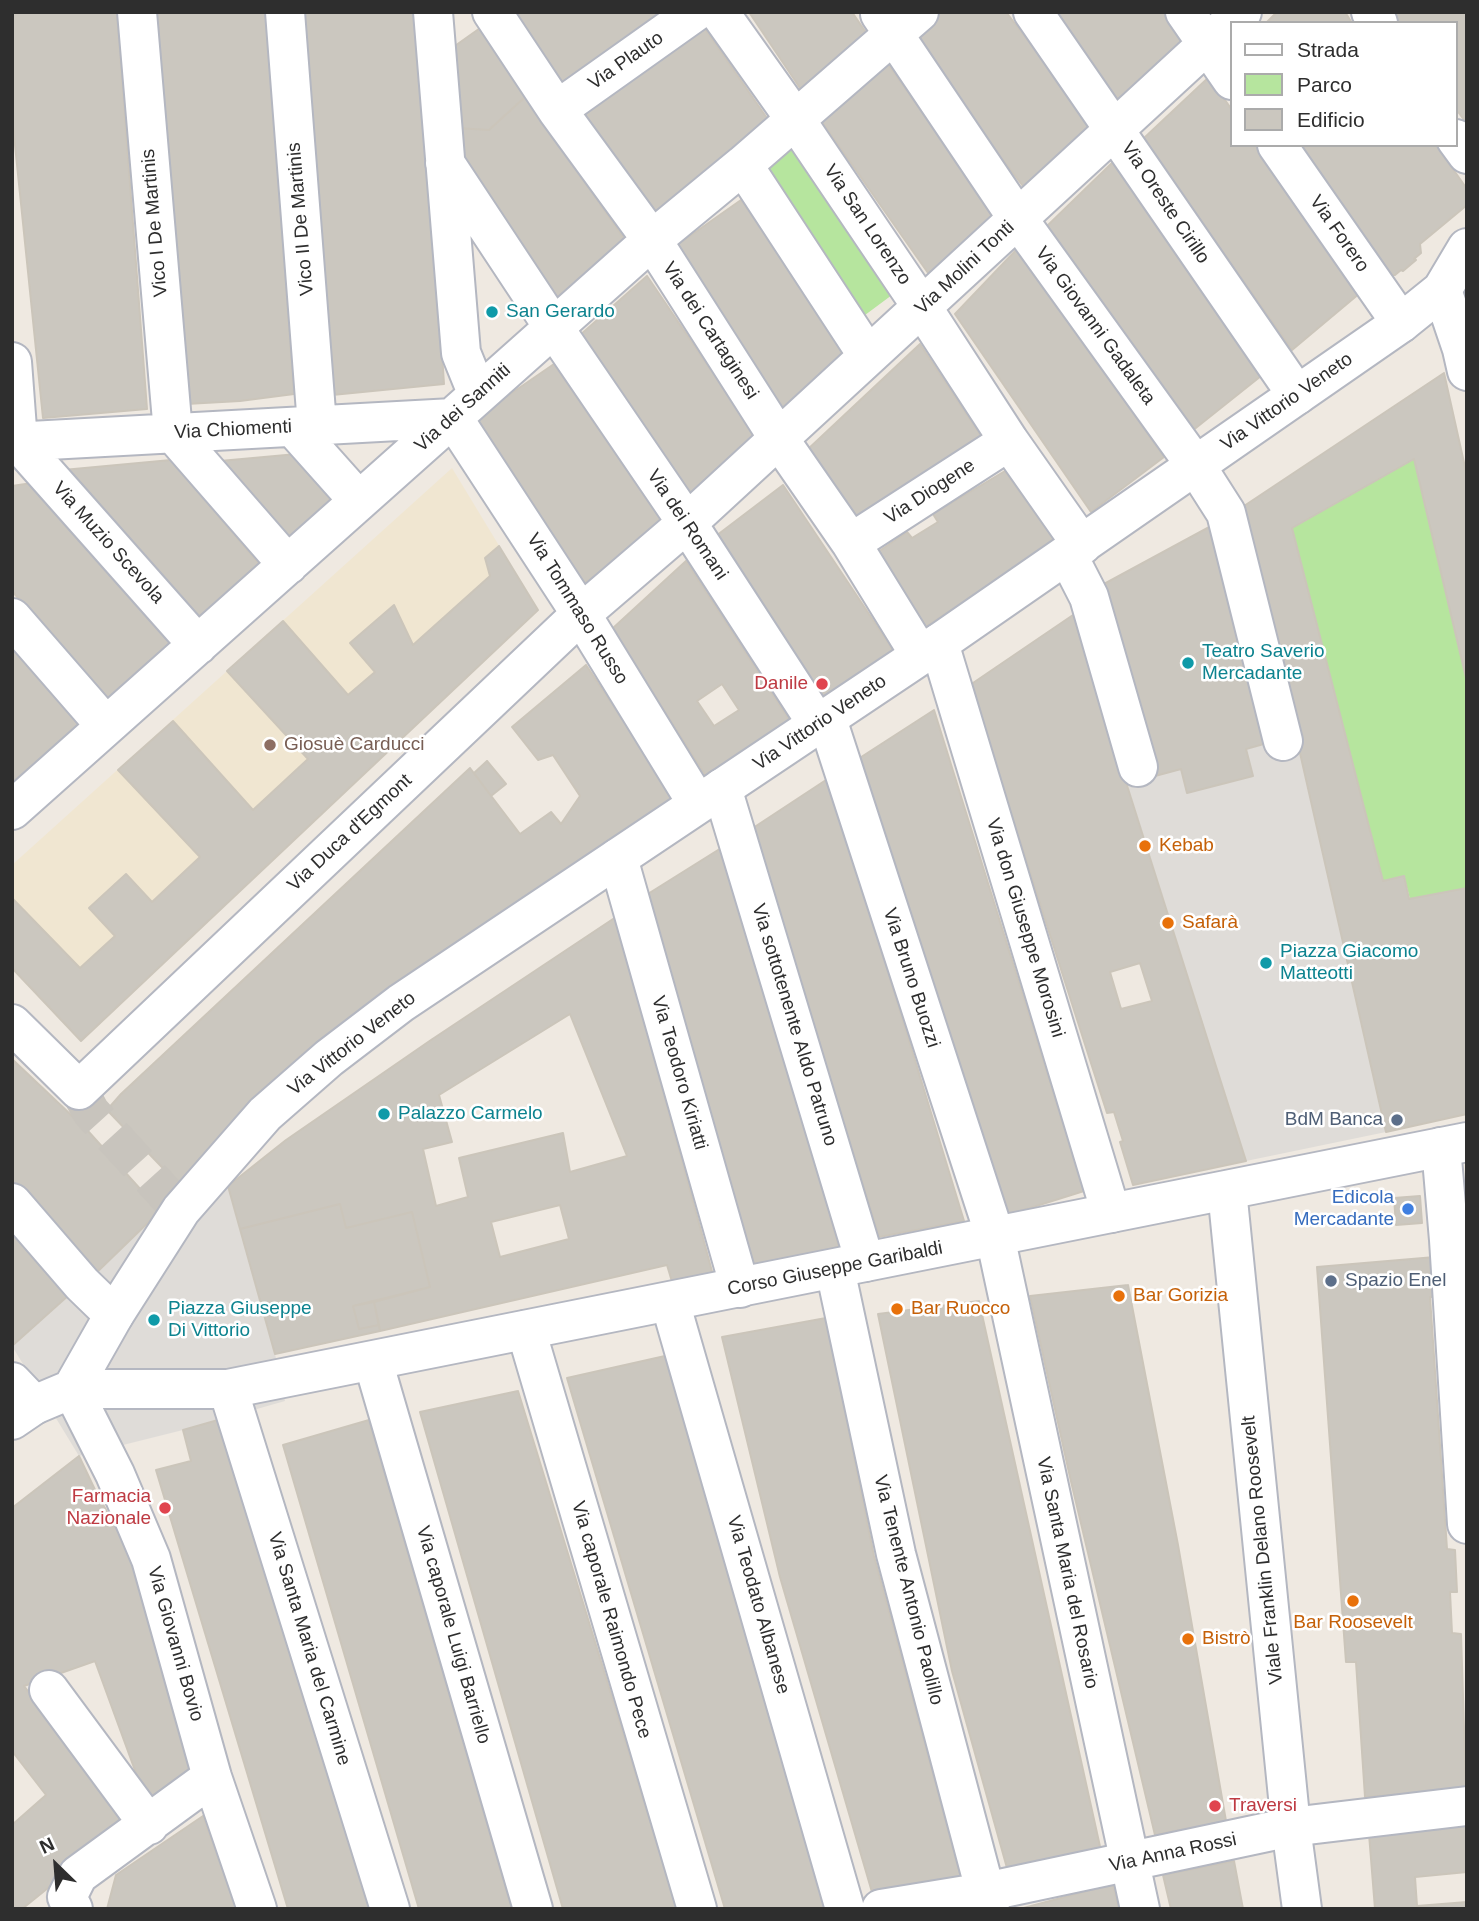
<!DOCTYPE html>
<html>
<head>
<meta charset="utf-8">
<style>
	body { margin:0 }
	#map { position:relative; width:1479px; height:1921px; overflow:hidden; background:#efe9e1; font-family:Arial,sans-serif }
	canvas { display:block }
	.frame { position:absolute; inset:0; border:14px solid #2e2e2e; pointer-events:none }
	.legend { position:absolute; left:1230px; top:21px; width:228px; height:126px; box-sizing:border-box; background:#fff; border:2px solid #ababab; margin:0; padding:9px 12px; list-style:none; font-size:21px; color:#2e2e2e }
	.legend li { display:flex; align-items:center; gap:14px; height:35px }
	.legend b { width:35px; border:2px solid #ababab }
	.north { position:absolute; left:21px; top:1830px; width:70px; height:70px; -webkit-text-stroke:5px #fff; paint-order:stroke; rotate:335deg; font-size:19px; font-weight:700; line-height:28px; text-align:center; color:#2e2e2e }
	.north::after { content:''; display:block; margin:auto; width:24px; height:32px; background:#2e2e2e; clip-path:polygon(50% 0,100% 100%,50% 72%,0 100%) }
</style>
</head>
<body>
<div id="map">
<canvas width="1479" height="1921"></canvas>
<div class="frame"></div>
<ul class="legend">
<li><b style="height:9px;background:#fff"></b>Strada</li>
<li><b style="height:19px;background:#b6e59e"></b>Parco</li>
<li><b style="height:19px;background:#cbc7bf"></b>Edificio</li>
</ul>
<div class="north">N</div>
</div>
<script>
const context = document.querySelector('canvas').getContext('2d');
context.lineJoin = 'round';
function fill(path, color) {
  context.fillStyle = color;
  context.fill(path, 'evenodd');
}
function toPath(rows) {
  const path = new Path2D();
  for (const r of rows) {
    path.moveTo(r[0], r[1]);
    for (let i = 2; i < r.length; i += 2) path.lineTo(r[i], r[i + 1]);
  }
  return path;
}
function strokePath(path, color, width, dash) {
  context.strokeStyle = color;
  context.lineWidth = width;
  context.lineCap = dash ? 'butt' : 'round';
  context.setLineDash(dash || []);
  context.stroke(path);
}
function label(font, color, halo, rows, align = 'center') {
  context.font = font + ' Arial,sans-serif';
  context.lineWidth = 5;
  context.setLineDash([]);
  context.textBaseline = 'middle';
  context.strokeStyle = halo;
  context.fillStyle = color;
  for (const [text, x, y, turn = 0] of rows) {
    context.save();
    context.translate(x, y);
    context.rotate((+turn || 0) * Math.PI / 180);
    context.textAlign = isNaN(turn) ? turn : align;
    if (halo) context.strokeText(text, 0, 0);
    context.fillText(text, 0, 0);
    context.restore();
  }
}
const education = toPath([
	[452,468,538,610,81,1041,12,968,12,865]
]);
const green = toPath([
	[791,136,896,292,857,321,756,165],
	[1414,459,1467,682,1467,888,1410,899,1404,876,1383,881,1292,528]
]);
const plaza = toPath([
	[1297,738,1386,1132,1246,1161,1123,771,1152,764,1156,776,1181,769,1187,793,1253,776,1246,749],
	[215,1149,228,1186,275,1354,285,1401,183,1430,79,1456,12,1346,82,1284,93,1276,160,1211]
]);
const building = toPath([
	[12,12,117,12,147,409,43,418,12,116,12,12],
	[157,12,266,12,294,394,240,401,186,404,159,106,164,105,157,12],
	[301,12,419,12,444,384,332,395,301,12],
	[515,12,671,12,563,89,515,12],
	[749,12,852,12,869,37,804,94,749,12],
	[940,12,1006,12,1100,134,1026,190,908,37,940,12],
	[1050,12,1164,12,1185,45,1120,110,1050,12],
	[1277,12,1345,12,1352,23,1266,23,1277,12],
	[1390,12,1467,12,1467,124,1456,109,1456,23,1398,23,1390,12],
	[483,26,525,97,489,130,456,128,452,48,483,26],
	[703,26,769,121,656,223,578,110,703,26],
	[888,64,999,221,933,280,822,122,888,64],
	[1209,77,1232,110,1232,145,1257,145,1360,293,1292,350,1143,139,1209,77],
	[525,97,628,244,558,304,456,151,456,128,489,130,525,97],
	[1301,145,1436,145,1467,189,1467,205,1420,244,1421,253,1414,259,1416,260,1403,271,1401,270,1395,275,1391,275,1388,273,1301,145],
	[1113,162,1261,376,1192,431,1045,228,1113,162],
	[741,200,853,357,782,408,670,250,741,200],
	[1018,248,1164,457,1091,512,955,314,1018,248],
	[647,276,742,416,759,436,690,504,579,336,647,276],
	[920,344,983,439,856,525,806,451,920,344],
	[554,364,666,527,583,584,471,421,554,364],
	[1444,373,1467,476,1467,682,1414,459,1292,528,1383,881,1404,876,1409,899,1467,888,1467,1114,1386,1132,1244,506,1444,373],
	[297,454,332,502,290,541,220,461,297,454],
	[171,460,261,566,199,621,63,470,171,460],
	[1005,471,1055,541,924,628,875,554,907,532,912,538,938,522,933,514,1005,471],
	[32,483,179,646,111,705,12,591,12,486,32,483],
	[783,485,893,650,820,701,712,539,783,485],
	[1213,525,1271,742,1246,749,1253,776,1187,793,1181,769,1155,776,1104,584,1213,525],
	[499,546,538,610,81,1041,12,968,12,898,80,968,115,936,89,908,126,874,152,902,200,857,118,770,173,721,253,810,308,759,227,671,283,621,348,695,375,672,350,643,394,605,413,645,490,576,485,558,499,546],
	[686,561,790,721,709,781,612,629,686,561],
	[722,684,739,710,714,726,697,701,722,684],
	[1073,615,1246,1161,1133,1185,1120,1142,1123,1141,1114,1112,1107,1113,970,685,1073,615],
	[1140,963,1152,1001,1121,1009,1110,972,1140,963],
	[12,641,86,726,12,785,12,641],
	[586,665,678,802,323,1039,303,1054,181,1187,107,1110,121,1094,470,768,520,834,551,812,561,824,580,796,553,755,538,760,512,727,586,665],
	[934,710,1084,1191,998,1218,855,761,934,710],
	[487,761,506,784,491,796,474,773,487,761],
	[829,778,964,1221,879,1237,753,828,829,778],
	[726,845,839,1247,752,1266,643,897,726,845],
	[616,917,713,1275,673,1285,667,1265,380,1331,374,1302,430,1287,412,1212,346,1228,340,1204,240,1229,228,1186,286,1140,431,1040,616,917],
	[570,1014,627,1156,570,1172,563,1133,459,1158,468,1197,436,1206,423,1149,452,1142,439,1095,570,1014],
	[560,1205,569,1239,500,1257,491,1222,560,1205],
	[12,1059,88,1131,160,1211,93,1276,12,1181,12,1059],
	[1420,1196,1422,1223,1396,1225,1394,1198,1420,1196],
	[340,1204,346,1228,412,1212,430,1287,353,1306,359,1329,379,1325,380,1331,275,1354,240,1229,340,1204],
	[12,1226,70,1294,12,1346,12,1226],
	[1435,1257,1437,1297,1430,1297,1447,1549,1455,1550,1457,1592,1450,1592,1452,1633,1461,1634,1466,1789,1365,1797,1356,1662,1346,1662,1317,1267,1435,1257],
	[1128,1285,1178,1545,1226,1821,1155,1835,1070,1477,1030,1296,1128,1285],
	[979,1301,1101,1851,1007,1868,952,1671,878,1314,979,1301],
	[374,1302,379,1325,359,1329,353,1306,374,1302],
	[826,1318,874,1556,962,1881,874,1899,780,1577,722,1337,826,1318],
	[665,1356,827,1909,725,1909,567,1378,665,1356],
	[518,1391,677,1909,563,1909,420,1412,518,1391],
	[218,1420,370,1909,288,1909,156,1470,191,1461,183,1430,218,1420],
	[369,1420,512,1909,419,1909,283,1445,369,1420],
	[79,1456,97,1494,136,1563,194,1772,148,1806,95,1661,24,1686,131,1821,22,1909,12,1909,12,1825,46,1795,12,1751,12,1508,79,1456],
	[203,1816,237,1909,107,1909,116,1875,203,1816],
	[1467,1823,1467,1872,1415,1877,1417,1906,1467,1902,1467,1909,1375,1909,1369,1834,1467,1823],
	[1234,1861,1243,1909,1171,1909,1163,1875,1234,1861],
	[1113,1884,1119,1909,1020,1909,1113,1884]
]);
const minorTunnel = toPath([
	[79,1090,91,1112,170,1199]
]);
const minor = toPath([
	[137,12,173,433,288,565],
	[285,12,317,425],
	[433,12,461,353,478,395],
	[492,12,557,110,652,240,779,439,851,543,920,655],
	[719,12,795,119,922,307,1009,441,1082,545],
	[1033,12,1297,395],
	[1185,12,1232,80],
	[1371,12,1378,23],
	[880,14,1018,219,1196,466,1226,513,1283,741],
	[557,110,695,12],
	[1456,139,1467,154],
	[1277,145,1401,323],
	[445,163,554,328,687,523,818,725],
	[743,165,868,356],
	[1442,290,1462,349,1467,371],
	[12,362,18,442,198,645],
	[293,427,359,501],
	[12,442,453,418,581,614,697,803],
	[851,543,1009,441],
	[1068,556,1089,597,1138,767],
	[12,618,106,726],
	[939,643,1111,1213],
	[827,719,995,1236,1140,1909],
	[722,788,865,1262],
	[12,810,652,240,743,165,919,12],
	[618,858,740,1288],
	[12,1024,79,1090,581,614,687,523,1242,12],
	[1441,1147,1449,1240,1467,1524],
	[12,1203,82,1284,114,1315],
	[835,1269,896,1554,990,1909],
	[670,1302,845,1909],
	[526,1330,697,1909],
	[373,1361,533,1909],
	[12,1382,34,1405],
	[72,1389,115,1474,151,1559,212,1777,257,1909],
	[228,1389,390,1909],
	[49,1690,149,1825],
	[73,1909,67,1897,78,1875,212,1777],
	[881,1909,985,1892,1291,1827,1467,1806]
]);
const tertiary = toPath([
	[1227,1190,1291,1827,1302,1909],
	[72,1389,114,1315,181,1210,265,1114,329,1058,401,1003,939,643,1401,323,1442,290,1467,248],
	[12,1420,34,1405,72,1389,228,1389,1467,1142]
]);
const markers = [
	[492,312,7,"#0f9aa8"],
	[1188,663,7,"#0f9aa8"],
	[822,684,7,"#e0444e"],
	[270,745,7,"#8d6e63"],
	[1145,846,7,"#e8710a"],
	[1168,923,7,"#e8710a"],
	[1266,963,7,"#0f9aa8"],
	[384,1114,7,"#0f9aa8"],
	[1397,1120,7,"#5c6f8a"],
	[1408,1209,7,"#3f7fe0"],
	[1331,1281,7,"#5c6f8a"],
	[1119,1296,7,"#e8710a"],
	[897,1309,7,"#e8710a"],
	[154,1320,7,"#0f9aa8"],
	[165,1508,7,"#e0444e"],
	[1353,1601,7,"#e8710a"],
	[1188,1639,7,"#e8710a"],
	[1215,1806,7,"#e0444e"]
];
const streetNames = [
	["Via Plauto",626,61,-35],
	["Via Oreste Cirillo",1165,203,56],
	["Vico II De Martinis",301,219,-95],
	["Vico I De Martinis",155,223,-95],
	["Via San Lorenzo",867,225,56],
	["Via Forero",1339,234,55],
	["Via Molini Tonti",965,268,-43],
	["Via Giovanni Gadaleta",1095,326,54],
	["Via dei Cartaginesi",710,331,57],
	["Via Vittorio Veneto",1287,402,-35],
	["Via dei Sanniti",463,408,-42],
	["Via Chiomenti",233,430,-3],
	["Via Diogene",930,492,-33],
	["Via dei Romani",687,525,56],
	["Via Muzio Scevola",108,543,48],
	["Via Tommaso Russo",577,609,58],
	["Via Vittorio Veneto",820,723,-34],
	["Via Duca d'Egmont",350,833,-43],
	["Via don Giuseppe Morosini",1025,928,73],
	["Via Bruno Buozzi",911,978,72],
	["Via sottotenente Aldo Patruno",794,1025,73],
	["Via Vittorio Veneto",352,1044,-38],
	["Via Teodoro Kiriatti",679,1073,74],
	["Corso Giuseppe Garibaldi",835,1269,-11],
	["Viale Franklin Delano Roosevelt",1263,1550,-96],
	["Via Santa Maria del Rosario",1067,1573,78],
	["Via Tenente Antonio Paolillo",908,1590,76],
	["Via Teodato Albanese",758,1605,74],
	["Via caporale Raimondo Pece",611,1620,74],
	["Via caporale Luigi Barriello",453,1635,74],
	["Via Giovanni Bovio",175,1644,74],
	["Via Santa Maria del Carmine",309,1649,73],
	["Via Anna Rossi",1173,1853,-12]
];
const cultureNames = [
	["San Gerardo",506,312],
	["Teatro Saverio",1202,652],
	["Mercadante",1202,674],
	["Piazza Giacomo",1280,952],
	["Matteotti",1280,974],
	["Palazzo Carmelo",398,1114],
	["Piazza Giuseppe",168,1309],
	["Di Vittorio",168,1331]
];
const healthNames = [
	["Danile",808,684],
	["Farmacia",151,1497],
	["Nazionale",151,1519],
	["Traversi",1229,1806,"left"]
];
const educationNames = [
	["Giosuè Carducci",284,745]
];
const foodNames = [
	["Kebab",1159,846],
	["Safarà",1182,923],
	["Bar Gorizia",1133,1296],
	["Bar Ruocco",911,1309],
	["Bar Roosevelt",1353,1623,"center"],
	["Bistrò",1202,1639]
];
const serviceNames = [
	["BdM Banca",1383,1120],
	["Spazio Enel",1345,1281,"left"]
];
const shopNames = [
	["Edicola",1394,1198],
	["Mercadante",1394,1220]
];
fill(education, '#f0e6d1');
fill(green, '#b6e59e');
fill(plaza, '#dfdcd8');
fill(building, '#cbc7bf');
strokePath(building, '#cbc5ba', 2);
strokePath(minorTunnel, '#c8c4bd', 38, [38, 19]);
strokePath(minor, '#b4b7c1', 42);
strokePath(tertiary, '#b4b7c1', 42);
strokePath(minor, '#fff', 38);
strokePath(tertiary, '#fff', 38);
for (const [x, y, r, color] of markers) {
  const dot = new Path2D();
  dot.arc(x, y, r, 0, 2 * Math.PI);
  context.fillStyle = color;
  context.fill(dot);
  strokePath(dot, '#fff', 2.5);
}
label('19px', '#2e2e2e', '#fff', streetNames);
label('19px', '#0d838f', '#fff', cultureNames, 'left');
label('19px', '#be3a42', '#fff', healthNames, 'right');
label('19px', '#785e54', '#fff', educationNames, 'left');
label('19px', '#c56008', '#fff', foodNames, 'left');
label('19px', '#4e5e75', '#fff', serviceNames, 'right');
label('19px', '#366cbe', '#fff', shopNames, 'right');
</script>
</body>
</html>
